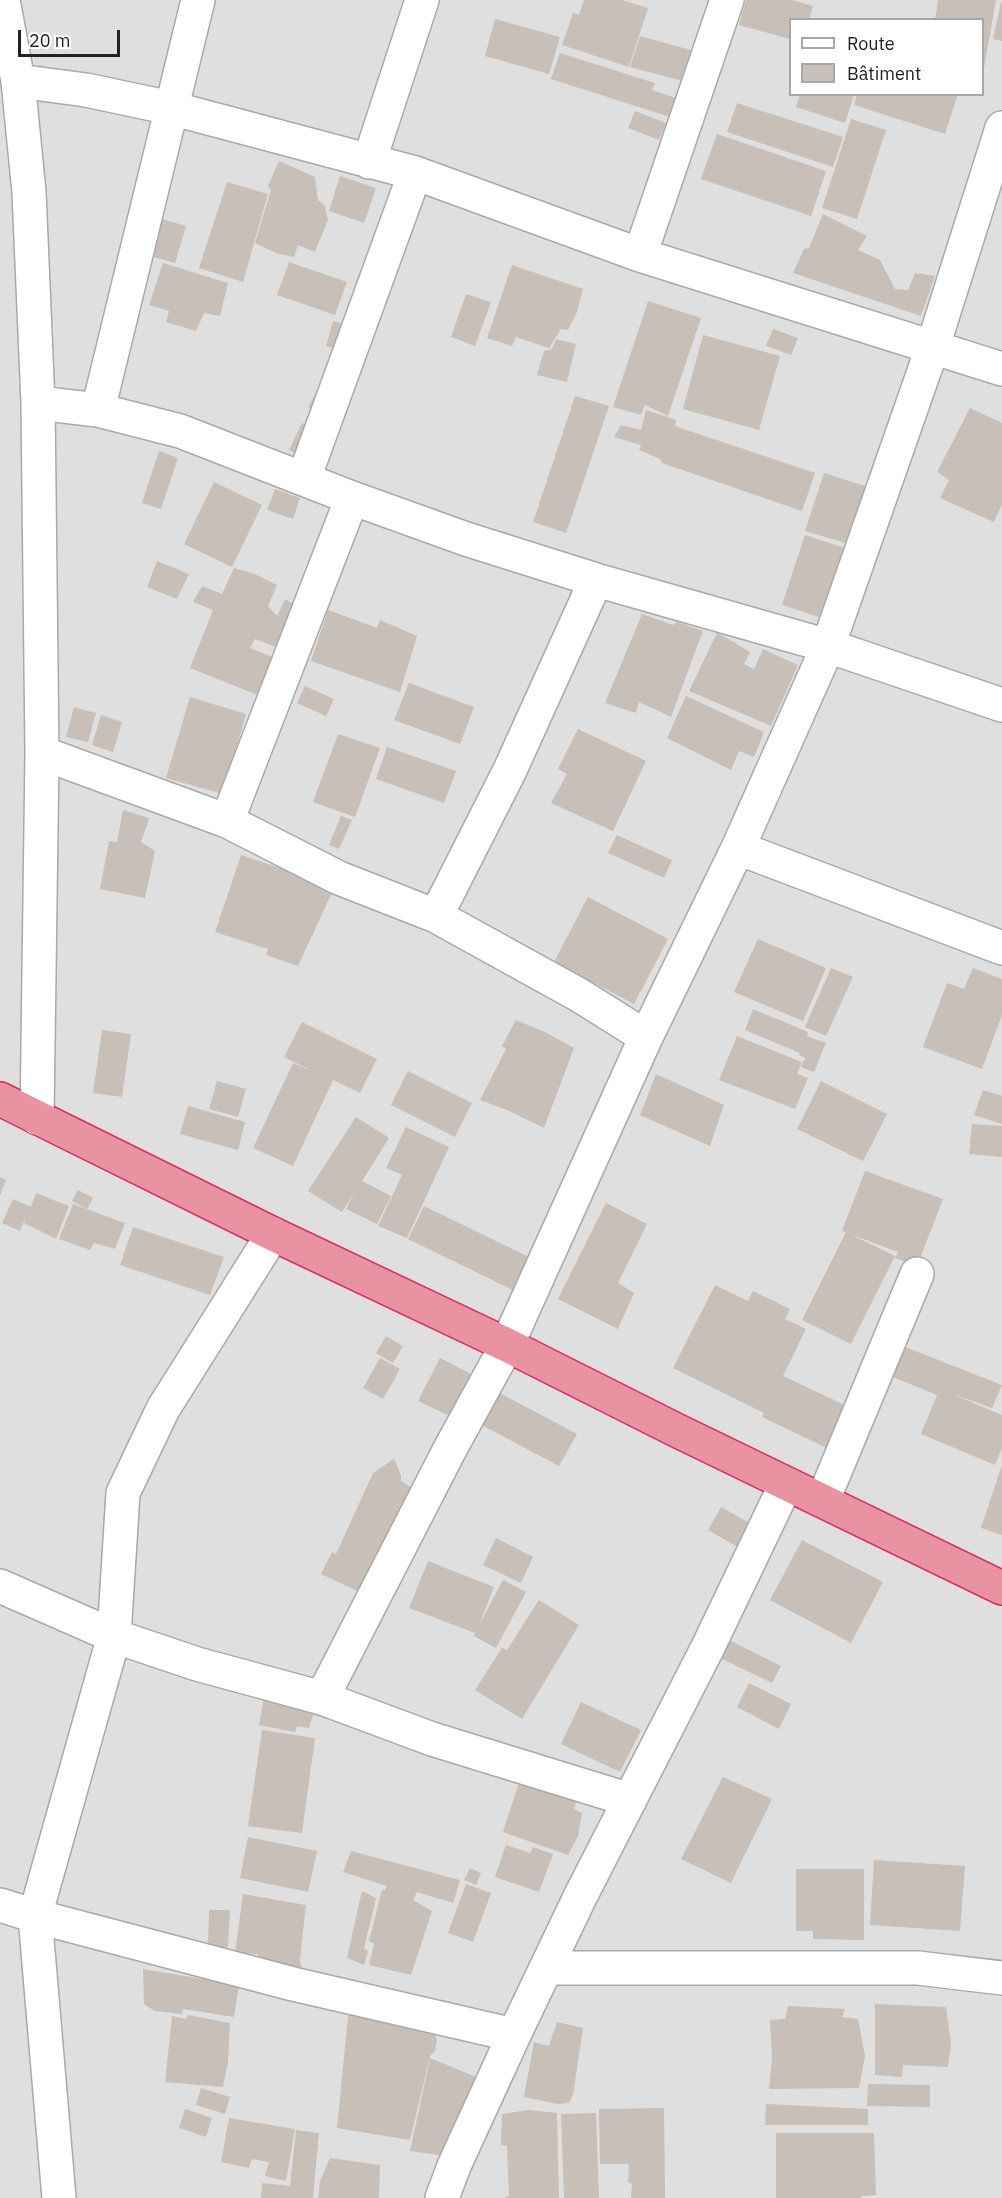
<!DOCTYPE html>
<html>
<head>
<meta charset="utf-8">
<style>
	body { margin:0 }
	#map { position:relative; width:1002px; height:2198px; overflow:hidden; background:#f2efe9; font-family:"IBM Plex Sans",sans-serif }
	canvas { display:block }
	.legend { position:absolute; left:789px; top:18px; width:195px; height:78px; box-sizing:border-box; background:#fff; border:2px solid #a7a7a7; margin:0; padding:8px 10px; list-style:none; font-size:18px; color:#222 }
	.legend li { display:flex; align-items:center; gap:12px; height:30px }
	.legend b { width:30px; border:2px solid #a7a7a7 }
	.scale { position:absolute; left:18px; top:30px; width:102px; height:27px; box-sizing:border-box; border:3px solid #222; border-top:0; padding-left:8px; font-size:18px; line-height:21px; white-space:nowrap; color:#222; -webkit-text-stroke:4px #fff; paint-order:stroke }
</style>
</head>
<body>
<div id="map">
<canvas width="1002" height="2198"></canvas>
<ul class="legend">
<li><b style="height:8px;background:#fff"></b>Route</li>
<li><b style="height:16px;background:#c7bfb8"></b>Bâtiment</li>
</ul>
<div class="scale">20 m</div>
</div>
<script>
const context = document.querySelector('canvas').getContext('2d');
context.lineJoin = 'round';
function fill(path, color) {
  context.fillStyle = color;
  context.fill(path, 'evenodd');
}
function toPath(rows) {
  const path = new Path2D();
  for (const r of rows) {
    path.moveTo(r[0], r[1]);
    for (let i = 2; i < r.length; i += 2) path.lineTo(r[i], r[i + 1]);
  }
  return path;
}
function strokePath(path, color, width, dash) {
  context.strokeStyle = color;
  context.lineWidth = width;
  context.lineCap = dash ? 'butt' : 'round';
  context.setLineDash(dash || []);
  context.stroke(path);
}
const residential = toPath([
	[0,0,1002,0,1002,2198,0,2198],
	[790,20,982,20,982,94,790,94]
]);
const building = toPath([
	[584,0,622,0,648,8,629,67,562,45,573,13,579,15],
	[746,0,792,0,813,6,809,20,790,20,790,39,739,25],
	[938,0,996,0,984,68,982,20,935,20],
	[1001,2,1002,2,1002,41,993,39],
	[495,19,560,37,549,74,485,56],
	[640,36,698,52,690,83,630,67],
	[560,53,655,83,652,90,676,98,670,117,551,79],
	[800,94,854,94,845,123,796,107],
	[857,94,958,94,945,134,854,105],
	[737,103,843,137,833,167,727,132],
	[635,111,666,123,659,140,628,128],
	[851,119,886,130,857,219,822,208],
	[717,134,826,171,811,216,701,179],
	[279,161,315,177,318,200,325,206,328,220,315,252,298,245,294,257,276,253,255,243,271,190,268,186],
	[340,176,376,188,364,223,329,211],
	[227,182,268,194,243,282,199,268],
	[823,214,867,236,858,250,880,260,895,289,908,290,915,273,935,276,921,316,793,273,804,249,809,248],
	[158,218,186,226,175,263,146,255],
	[289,262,347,282,335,315,277,295],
	[163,263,228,283,220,316,204,313,196,331,166,322,169,311,149,305],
	[512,265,583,289,577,312,568,330,561,329,549,348,516,337,512,346,487,338],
	[466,294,491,302,475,346,451,337],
	[648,301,701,318,668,416,645,405,641,415,613,407],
	[333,321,344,324,337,349,326,346],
	[773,329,798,338,791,355,766,346],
	[703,335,780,356,759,430,683,409],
	[556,339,576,344,567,382,537,375,544,351,552,349],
	[322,382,319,412,308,407],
	[575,396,609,406,566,533,533,522],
	[970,408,1002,423,1002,504,994,522,940,498,949,480,937,472],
	[646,410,676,420,675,426,815,473,802,511,662,463,660,459,639,450,641,445,614,437,621,425,641,430],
	[302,423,312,427,299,455,289,450],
	[159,451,178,458,161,509,142,503],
	[824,473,868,487,849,544,805,531],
	[214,482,262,505,232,567,184,544],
	[275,489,300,498,293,519,267,510],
	[805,535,848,549,825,619,782,605],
	[157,561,189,574,177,599,147,587],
	[234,568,255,574,277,585,268,606,277,616,285,599,298,607,288,651,255,639,250,648,285,662,270,700,190,668,213,610,193,602,202,586,222,594],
	[328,610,377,628,380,620,417,636,400,692,311,661],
	[642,614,673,625,677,622,703,631,671,717,639,702,636,713,605,703],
	[717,633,732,641,750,652,744,664,754,669,763,649,798,665,771,726,689,691],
	[409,683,474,707,460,744,394,720],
	[305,686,334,699,326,716,297,703],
	[686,696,764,732,754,757,739,751,731,770,667,738],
	[190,697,246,714,223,794,166,778],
	[74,707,96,713,88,742,66,737],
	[101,715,122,722,113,752,92,745],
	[578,729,646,761,613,831,551,803,567,774,558,769],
	[338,734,380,748,355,817,313,802],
	[387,747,456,771,444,803,376,779],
	[123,810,149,818,141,842,155,851,145,898,100,889,109,841,117,842],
	[341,816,352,820,339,849,329,845],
	[617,835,672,860,664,878,608,853],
	[241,855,335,886,298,966,266,955,268,949,215,932],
	[588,897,668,939,634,1004,554,962],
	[758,939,826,968,803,1021,734,992],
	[831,968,853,977,826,1036,805,1027],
	[973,968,1002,979,1002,1015,982,1069,923,1047,947,983,964,989],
	[753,1009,808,1032,807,1036,826,1043,814,1072,801,1067,805,1058,799,1055,800,1053,745,1030],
	[516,1020,545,1032,574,1048,544,1128,507,1110,480,1100,506,1049,502,1046],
	[302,1022,377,1059,360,1093,333,1080,293,1166,253,1148,293,1063,314,1072,284,1057],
	[102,1030,131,1034,122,1097,93,1093],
	[737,1036,802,1062,797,1074,808,1078,795,1109,719,1080],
	[408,1071,472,1103,455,1137,391,1105],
	[656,1074,724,1105,710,1146,640,1115],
	[217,1081,246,1089,238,1117,209,1109],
	[821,1081,887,1114,863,1161,797,1129],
	[983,1090,1002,1096,1002,1124,974,1115],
	[188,1106,245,1122,238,1150,180,1134],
	[356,1117,389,1138,362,1181,391,1196,377,1224,346,1209,355,1191,342,1212,308,1191],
	[972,1124,1002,1126,1002,1157,969,1154],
	[406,1127,449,1147,407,1238,378,1226,402,1175,386,1168],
	[865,1171,943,1199,917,1266,895,1258,898,1252,850,1234,895,1256,851,1344,802,1320,846,1232,842,1231],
	[0,1177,6,1180,0,1195],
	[78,1190,93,1198,87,1209,72,1201],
	[36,1193,69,1206,56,1239,24,1223,27,1214,20,1231,2,1223,13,1199,31,1207],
	[606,1203,647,1224,618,1283,634,1293,618,1329,558,1299],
	[73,1204,125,1223,115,1249,94,1243,90,1250,59,1239],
	[424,1206,533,1259,517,1292,408,1239],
	[133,1227,224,1257,210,1295,120,1265],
	[715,1285,748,1301,753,1291,790,1309,785,1319,806,1329,783,1376,851,1408,831,1450,762,1417,764,1413,673,1368],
	[386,1336,403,1346,393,1363,376,1353],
	[900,1345,1002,1385,992,1408,950,1393,1002,1415,1002,1448,995,1465,921,1434,937,1395,888,1375],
	[380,1358,400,1369,383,1399,363,1388],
	[440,1358,477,1377,456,1419,418,1401],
	[494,1390,577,1434,559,1466,476,1422],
	[394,1459,401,1475,401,1481,418,1492,368,1596,321,1574,332,1552,336,1554,373,1473],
	[1002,1465,1002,1535,981,1528],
	[721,1507,755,1526,741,1549,708,1530],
	[496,1538,533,1557,521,1583,483,1565],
	[802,1540,883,1582,851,1643,770,1600],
	[428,1561,494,1587,479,1625,503,1580,526,1592,496,1648,474,1636,475,1633,409,1608],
	[539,1600,579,1625,522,1719,475,1690,502,1648,507,1650],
	[727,1639,781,1666,772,1683,718,1657],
	[749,1683,791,1704,779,1729,737,1707],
	[264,1698,330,1710,327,1719,313,1715,309,1728,297,1726,295,1732,259,1725],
	[581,1702,641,1730,620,1772,561,1744],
	[262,1730,315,1738,302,1833,248,1826],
	[522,1773,579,1792,574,1809,582,1813,578,1836,568,1855,503,1832],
	[723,1777,772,1799,731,1883,681,1859],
	[248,1837,317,1851,308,1892,240,1878],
	[506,1845,530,1853,533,1847,553,1854,539,1892,495,1877],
	[351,1851,460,1880,453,1903,417,1892,413,1900,432,1911,411,1975,369,1965,374,1944,369,1941,382,1890,385,1890,387,1886,343,1872],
	[874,1860,965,1866,960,1931,870,1925],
	[470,1868,481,1873,476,1885,464,1880],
	[796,1869,864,1869,864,1940,813,1939,813,1931,796,1931],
	[466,1884,491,1893,473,1942,448,1933],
	[362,1891,376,1898,364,1949,368,1951,364,1965,347,1958],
	[243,1894,306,1905,300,1960,302,1970,259,1961,258,1954,235,1953],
	[209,1910,230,1910,228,1947,208,1947],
	[143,1969,239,1985,234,2017,183,2009,182,2014,155,2011,144,2004],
	[875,2004,946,2007,951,2043,948,2067,903,2065,902,2077,875,2075],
	[349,2006,430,2023,437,2040,435,2051,430,2056,410,2140,337,2128],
	[788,2006,845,2009,842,2017,858,2019,865,2056,859,2088,769,2089,772,2057,770,2020,785,2019],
	[188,2015,230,2023,228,2062,223,2087,165,2082,172,2016,186,2019],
	[557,2022,583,2028,573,2095,569,2103,557,2104,524,2097,534,2042,549,2046],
	[430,2058,481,2079,445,2156,410,2151],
	[868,2084,930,2085,930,2107,867,2106],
	[201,2088,230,2097,225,2114,196,2105],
	[766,2104,868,2109,868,2125,765,2125],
	[664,2108,665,2198,631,2198,632,2184,628,2182,629,2164,600,2164,599,2109],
	[185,2109,212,2118,206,2137,179,2128],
	[528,2110,557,2113,559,2198,504,2198,509,2196,507,2146,501,2145,502,2114],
	[596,2113,599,2198,564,2198,561,2114],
	[229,2118,295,2129,286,2181,265,2176,269,2162,252,2159,249,2168,221,2162],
	[296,2130,319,2133,313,2198,261,2198,262,2183,290,2186],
	[776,2133,874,2133,876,2195,862,2196,861,2198,776,2198],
	[330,2158,380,2165,379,2198,318,2198,320,2181]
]);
const minor = toPath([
	[3,0,18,81,29,192,38,403,42,753,37,1118],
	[18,81,86,90,171,108,415,173,640,255,1002,369],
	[369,162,422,0],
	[640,255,727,0],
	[38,403,98,410,180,431,352,498,466,539,596,580,828,646,1002,705],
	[98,410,198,0],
	[304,478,415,173],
	[42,753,227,821,339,878,436,916,579,995,646,1037],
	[227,821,352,498],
	[738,848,1002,948],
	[436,916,510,770,596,580],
	[823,1500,917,1274],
	[0,1586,114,1636,197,1664,322,1698,432,1739,630,1800],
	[322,1698,450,1449,507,1345,646,1037,738,848,828,646,933,346,1002,128],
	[0,1905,35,1916,293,1984,514,2035],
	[546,1968,918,1968,1002,1978],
	[59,2198,35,1916,114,1636,123,1493,163,1409,273,1234],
	[442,2198,454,2166,514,2035,580,1897,708,1647,786,1484]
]);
const highway = toPath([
	[0,1099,273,1234,507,1345,676,1430,1002,1588]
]);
fill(residential, '#e0dfdf');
fill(building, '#c7bfb8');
strokePath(minor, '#a9a9a9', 36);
strokePath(highway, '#dc2a67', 36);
strokePath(minor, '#fff', 33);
strokePath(highway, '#e892a2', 33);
</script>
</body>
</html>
